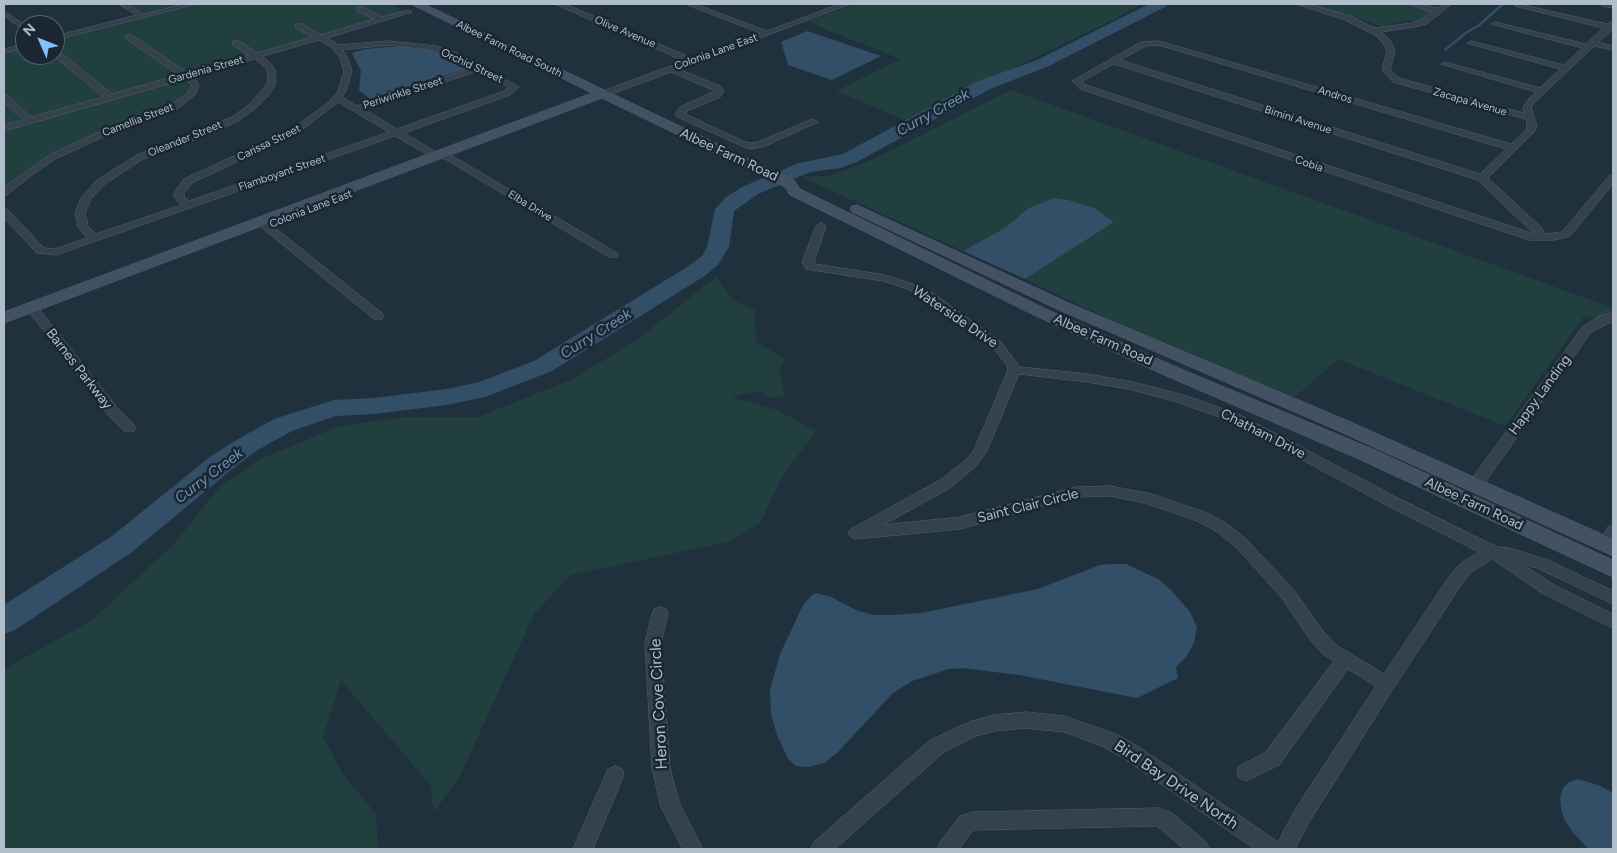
<!DOCTYPE html>
<html>
<head>
<meta charset="utf-8">
<style>
	body { margin:0 }
	#map { position:relative; width:1617px; height:853px; overflow:hidden; background:#20313e; font-family:Figtree,sans-serif }
	canvas { display:block }
	.frame { position:absolute; inset:0; border:5px solid #b0bdca; pointer-events:none }
	.north { position:absolute; left:15px; top:15px; width:50px; height:50px; box-sizing:border-box; background:#1a2733; border:1px solid #56636f; border-radius:50%; rotate:314deg; font-size:14px; font-weight:700; line-height:20px; text-align:center; color:#b0bdca }
	.north::after { content:''; display:block; margin:auto; width:18px; height:22px; background:#80c0ff; clip-path:polygon(50% 0,100% 100%,50% 72%,0 100%) }
</style>
</head>
<body>
<div id="map">
<canvas width="1617" height="853"></canvas>
<div class="frame"></div>
<div class="north">N</div>
</div>
<script>
const context = document.querySelector('canvas').getContext('2d');
context.lineJoin = 'round';
function fill(path, color) {
  context.fillStyle = color;
  context.fill(path, 'evenodd');
}
function toPath(rows) {
  const path = new Path2D();
  for (const r of rows) {
    path.moveTo(r[0], r[1]);
    for (let i = 2; i < r.length; i += 2) path.lineTo(r[i], r[i + 1]);
  }
  return path;
}
function strokePath(path, color, width, dash) {
  context.strokeStyle = color;
  context.lineWidth = width;
  context.lineCap = dash ? 'butt' : 'round';
  context.setLineDash(dash || []);
  context.stroke(path);
}
function label(font, color, halo, rows, align = 'center') {
  context.font = font + ' Figtree,sans-serif';
  context.lineWidth = 5;
  context.setLineDash([]);
  context.textBaseline = 'middle';
  context.strokeStyle = halo;
  context.fillStyle = color;
  for (const [text, x, y, turn = 0] of rows) {
    context.save();
    context.translate(x, y);
    context.rotate((+turn || 0) * Math.PI / 180);
    context.textAlign = isNaN(turn) ? turn : align;
    if (halo) context.strokeText(text, 0, 0);
    context.fillText(text, 0, 0);
    context.restore();
  }
}
const green = toPath([
	[127,4,183,4,146,13],
	[197,4,391,4,403,10,401,12,4,126,4,52,25,47,25,55,55,55,55,40],
	[855,4,1141,4,1115,19,905,120,836,91,901,59,825,29,809,21],
	[1304,4,1410,4,1431,12,1416,22,1409,20,1381,26,1345,13,1337,13],
	[183,80,187,82,189,89,187,94,174,105,73,144,36,164,4,187,4,130,173,81],
	[1011,90,1613,308,1613,323,1585,315,1505,426,1338,359,1295,397,1165,346,1025,279,1114,222,1094,208,1027,209,1005,228,963,251,802,177,830,176,874,159],
	[716,277,734,301,755,310,756,342,785,359,779,369,785,395,769,398,760,391,731,397,777,410,816,431,783,475,760,523,728,542,570,575,534,614,460,776,434,812,430,785,341,680,323,737,342,773,376,814,378,849,4,849,4,669,91,621,174,544,219,488,259,460,339,426,407,417,478,417,571,380,637,340]
]);
const water = toPath([
	[807,31,881,56,832,80,788,65,781,42],
	[387,47,421,47,462,61,466,69,370,99,359,90,361,71,352,53,366,49],
	[1054,198,1068,200,1094,208,1114,222,1025,279,963,251,1005,228,1027,209],
	[1112,564,1126,564,1158,579,1173,592,1190,612,1197,627,1194,643,1186,657,1176,667,1178,678,1137,698,1019,675,962,668,949,669,912,681,893,693,837,753,824,763,809,767,796,766,788,759,777,735,771,714,770,690,780,654,803,605,812,595,816,593,831,597,856,610,873,615,893,615,921,613,1038,589,1100,565],
	[1578,779,1598,785,1613,793,1613,849,1588,849,1572,831,1564,819,1561,808,1560,798,1563,788,1569,782]
]);
const stream = toPath([
	[1445,50,1467,32,1478,26,1503,4]
]);
const river = toPath([
	[1149,4,1167,4,1165,7,1049,66,990,89,857,162,840,168,810,172,758,194,734,211,729,247,718,265,703,277,552,371,485,397,447,405,374,414,336,416,292,431,256,451,231,470,132,552,15,630,4,634,4,605,112,536,211,456,238,439,274,419,334,400,374,398,447,389,479,382,534,361,687,267,702,256,707,247,715,209,726,197,744,186,799,163,843,154,978,81,1037,60,1149,4]
]);
const street = toPath([
	[118,4,127,4,144,14,184,4,196,4,55,40,55,36,137,15,118,4],
	[555,4,565,4,692,58,760,33,685,4,695,4,767,31,840,4,850,4,678,69,720,86,724,91,720,97,687,111,685,114,743,141,750,143,758,142,810,120,813,119,818,122,763,147,749,149,677,117,675,115,680,107,715,91,671,72,606,96,600,96,600,92,684,61,555,4],
	[1296,4,1307,4,1351,16,1374,28,1413,23,1420,20,1432,12,1409,4,1420,4,1437,8,1444,4,1452,4,1426,24,1414,27,1381,32,1390,40,1395,51,1390,70,1399,78,1524,113,1523,108,1526,102,1536,92,1441,64,1445,62,1540,88,1560,69,1467,43,1471,41,1564,65,1582,48,1491,24,1495,22,1586,44,1603,28,1515,6,1519,4,1607,24,1613,21,1613,29,1598,42,1613,46,1613,50,1594,46,1534,103,1531,108,1537,125,1535,131,1488,178,1541,227,1545,234,1562,232,1609,176,1613,175,1613,184,1570,236,1554,240,1529,240,1080,89,1072,81,1141,42,1159,41,1511,144,1526,130,1527,125,1526,119,1393,82,1382,70,1387,51,1383,43,1375,35,1345,20,1296,4],
	[1159,45,1506,149,1480,174,1120,60,1146,46,1159,45],
	[1114,64,1478,180,1534,234,1086,85,1082,81,1114,64],
	[1601,4,1613,4,1613,8,1602,6,1601,4],
	[357,7,363,7,382,17,408,10,412,12,327,38,339,45,388,41,436,46,455,52,519,87,510,95,404,133,438,153,451,155,617,253,619,255,617,257,609,257,445,159,432,157,395,136,56,255,37,253,4,218,4,209,8,210,44,248,55,249,87,238,78,227,75,213,81,198,97,180,137,155,232,117,250,104,268,83,267,69,255,59,193,76,199,85,196,94,177,109,105,136,57,158,36,172,8,194,4,195,4,187,51,154,99,132,171,105,188,93,191,85,185,79,4,131,4,125,23,120,4,102,4,94,7,95,31,117,104,97,55,57,55,53,61,53,112,94,179,75,126,39,126,35,132,35,187,73,249,55,233,45,233,41,239,41,257,53,313,37,296,28,296,24,302,24,321,35,374,19,357,11,357,7],
	[319,40,331,47,339,56,344,71,338,91,329,102,292,129,184,179,174,193,174,197,181,205,96,234,88,226,85,213,91,199,105,184,143,159,212,133,238,121,256,108,268,96,276,83,275,69,263,56,319,40],
	[388,45,432,50,449,56,472,68,357,106,342,97,346,91,352,71,347,56,342,50,388,45],
	[478,71,509,87,504,91,397,129,364,109,478,71],
	[338,102,389,132,189,201,184,196,184,193,192,183,298,133,338,102],
	[4,11,25,25,25,31,4,16,4,11],
	[25,44,25,48,4,53,4,49,25,44],
	[260,218,264,219,382,313,384,316,382,319,374,319,256,223,255,221,256,219,260,218],
	[821,223,826,226,814,262,815,264,885,275,916,285,933,293,1001,342,1020,367,1088,374,1133,382,1187,396,1240,415,1398,498,1497,547,1509,548,1548,560,1613,591,1613,604,1537,568,1522,564,1554,585,1613,614,1613,628,1542,593,1492,559,1473,571,1463,582,1393,689,1309,822,1295,849,1255,849,1125,759,1104,747,1064,732,1026,728,994,731,976,736,944,752,835,849,811,849,814,842,930,740,972,721,994,715,1026,712,1064,716,1118,735,1139,747,1278,842,1295,810,1376,686,1348,669,1279,765,1246,781,1239,778,1237,772,1239,766,1265,753,1334,661,1324,655,1311,641,1281,597,1236,547,1216,531,1197,521,1145,503,1110,496,1076,497,960,529,856,539,851,537,848,533,851,529,940,480,966,460,974,450,1008,370,1007,365,993,348,925,299,908,289,883,281,806,269,802,262,816,226,821,223],
	[1019,374,1088,382,1133,390,1177,402,1230,421,1388,506,1479,552,1461,563,1451,574,1384,674,1336,645,1323,631,1293,589,1246,539,1226,523,1207,513,1152,494,1110,486,1076,487,960,517,883,525,950,488,976,466,987,451,1019,374],
	[32,304,36,305,119,410,134,425,136,428,134,431,124,431,109,416,26,308,32,304],
	[1613,313,1613,321,1591,332,1481,488,1471,488,1469,484,1471,480,1583,326,1600,316,1613,313],
	[1613,525,1613,544,1610,549,1605,551,1600,549,1597,545,1600,541,1608,527,1613,525],
	[660,607,666,609,668,614,661,643,670,768,680,805,703,849,683,849,661,807,652,768,645,643,652,614,654,609,660,607],
	[615,766,622,769,624,775,593,849,573,849,608,769,615,766],
	[1158,808,1172,813,1206,842,1209,849,1184,849,1157,826,973,830,959,849,937,849,940,842,960,816,973,812,1158,808]
]);
const secondary = toPath([
	[411,4,424,4,795,181,800,189,1048,310,1174,366,1375,450,1613,560,1613,577,1361,460,1162,374,1036,316,790,195,785,187,602,98,4,323,4,312,592,93,411,4],
	[857,205,1071,304,1346,420,1613,539,1613,556,1332,428,1059,310,852,212,850,209,852,206,857,205]
]);
const farStreetnames = [
	["Olive Avenue",625,32,23],
	["Albee Farm Road South",509,49,26],
	["Colonia Lane East",716,52,-20],
	["Orchid Street",472,66,25],
	["Gardenia Street",206,70,-16],
	["Periwinkle Street",403,93,-18],
	["Andros",1335,95,17],
	["Zacapa Avenue",1470,102,16],
	["Camellia Street",138,120,-21],
	["Bimini Avenue",1298,120,18],
	["Oleander Street",185,139,-22],
	["Carissa Street",269,143,-26],
	["Cobia",1309,164,19],
	["Flamboyant Street",282,173,-19],
	["Elba Drive",530,206,31],
	["Colonia Lane East",311,209,-21]
];
const streetNames = [
	["Albee Farm Road",729,155,25],
	["Waterside Drive",955,317,34],
	["Albee Farm Road",1103,340,24],
	["Barnes Parkway",79,369,52],
	["Happy Landing",1540,395,-54],
	["Chatham Drive",1263,434,27],
	["Albee Farm Road",1474,504,25],
	["Saint Clair Circle",1028,506,-14]
];
const waterNames = [
	["Curry Creek",933,113,-29],
	["Curry Creek",596,334,-32],
	["Curry Creek",209,476,-37]
];
const nearStreetnames = [
	["Heron Cove Circle",659,704,-93],
	["Bird Bay Drive North",1176,785,34]
];
fill(green, '#223f3f');
fill(water, '#324f67');
strokePath(stream, '#324f67', 2.5);
fill(river, '#324f67');
strokePath(street, '#53606c', 1);
strokePath(secondary, '#53606c', 1);
fill(street, '#35424e');
fill(secondary, '#425262');
label('11px', '#b0bdca', '#1a2733', farStreetnames);
label('14px', '#b0bdca', '#1a2733', streetNames);
label('italic 15px', '#6d92b0', '#1a2733', waterNames);
label('16px', '#b0bdca', '#1a2733', nearStreetnames);
</script>
</body>
</html>
